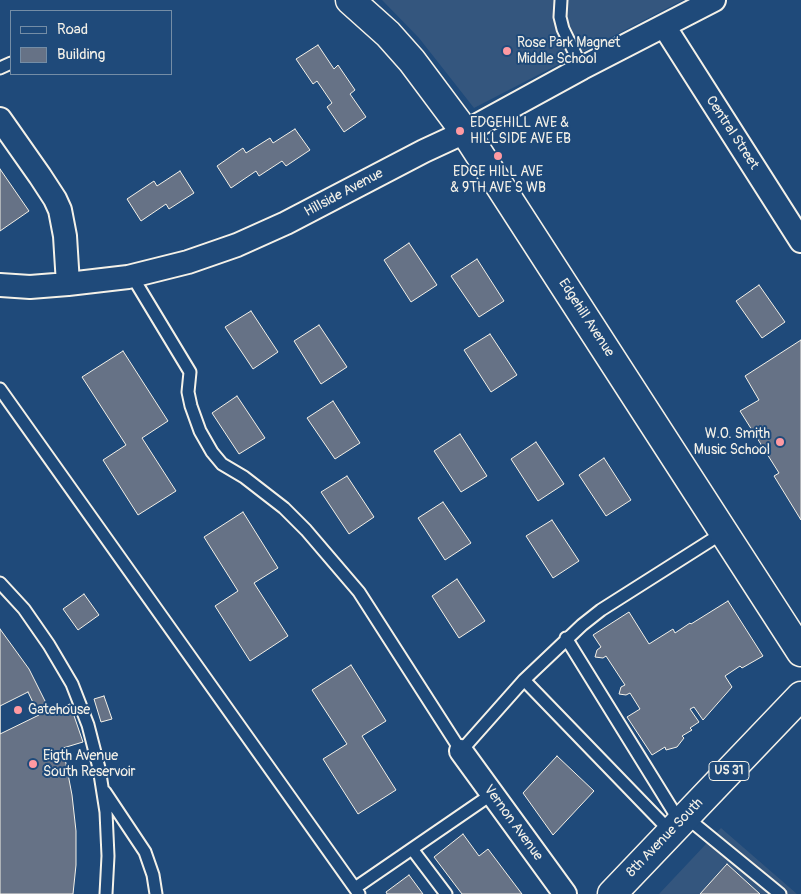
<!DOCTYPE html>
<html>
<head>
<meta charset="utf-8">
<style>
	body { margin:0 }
	#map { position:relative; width:801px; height:894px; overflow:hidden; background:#1f4a7a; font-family:Pangolin,sans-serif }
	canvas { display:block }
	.legend { position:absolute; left:10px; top:10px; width:162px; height:65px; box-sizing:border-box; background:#1f4a7a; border:1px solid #748da6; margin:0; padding:6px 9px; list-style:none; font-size:15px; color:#f4f1e8 }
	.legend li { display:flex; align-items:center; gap:10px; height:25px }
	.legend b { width:25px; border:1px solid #748da6 }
</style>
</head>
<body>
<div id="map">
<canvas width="801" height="894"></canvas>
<ul class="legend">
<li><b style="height:6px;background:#1f4a7a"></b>Road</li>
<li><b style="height:14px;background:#667286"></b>Building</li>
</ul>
</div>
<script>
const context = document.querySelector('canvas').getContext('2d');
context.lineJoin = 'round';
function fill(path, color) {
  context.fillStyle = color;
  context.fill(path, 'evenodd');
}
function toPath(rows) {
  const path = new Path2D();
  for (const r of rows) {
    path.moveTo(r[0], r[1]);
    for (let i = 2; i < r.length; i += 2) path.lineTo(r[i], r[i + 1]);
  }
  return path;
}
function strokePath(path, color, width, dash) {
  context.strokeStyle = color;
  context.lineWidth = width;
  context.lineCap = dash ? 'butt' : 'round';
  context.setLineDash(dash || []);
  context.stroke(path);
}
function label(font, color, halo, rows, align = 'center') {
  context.font = font + ' Pangolin,sans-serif';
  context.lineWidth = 4;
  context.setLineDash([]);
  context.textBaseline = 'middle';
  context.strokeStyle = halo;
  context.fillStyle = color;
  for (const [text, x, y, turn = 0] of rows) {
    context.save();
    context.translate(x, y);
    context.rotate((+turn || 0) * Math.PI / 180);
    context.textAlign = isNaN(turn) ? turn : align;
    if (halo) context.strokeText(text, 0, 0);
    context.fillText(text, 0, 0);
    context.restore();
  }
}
const built = toPath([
	[382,0,683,0,474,108,419,38],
	[721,828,797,894,659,894]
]);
const building = toPath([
	[318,45,334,69,338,65,355,90,350,94,366,117,344,132,327,107,332,103,317,81,313,84,296,59,318,45],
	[295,129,310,150,286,166,282,161,259,176,256,171,231,188,217,166,243,148,246,153,270,138,273,143,295,129],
	[0,169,29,211,0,231,0,169],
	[180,171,194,193,169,209,166,204,141,221,127,199,154,181,157,186,180,171],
	[409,243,437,285,411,302,384,260,409,243],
	[477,259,504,301,479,317,451,276,477,259],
	[759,285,785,322,762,338,736,301,759,285],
	[251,311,278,352,253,369,225,327,251,311],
	[319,325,347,367,321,384,294,341,319,325],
	[490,334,517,375,491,392,464,350,490,334],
	[801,340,801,520,774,476,779,473,740,411,759,400,745,376,801,340],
	[123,351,168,421,142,438,176,491,138,515,103,460,126,445,82,377,123,351],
	[237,396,265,438,239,454,212,413,237,396],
	[333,401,360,443,335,459,307,418,333,401],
	[460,434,487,476,461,492,434,451,460,434],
	[536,442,564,484,538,501,511,459,536,442],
	[604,458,631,500,606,516,579,475,604,458],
	[347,476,374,517,349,534,321,492,347,476],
	[443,502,471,543,445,560,418,518,443,502],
	[243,512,278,568,254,583,288,636,250,661,215,606,238,591,204,537,243,512],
	[552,520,579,561,553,578,526,536,552,520],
	[457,579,485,621,459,638,432,596,457,579],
	[84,594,99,615,78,630,63,609,84,594],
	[728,601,763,656,742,668,740,666,725,676,732,687,703,720,694,707,690,709,699,722,690,728,692,730,682,736,684,738,677,747,666,750,665,747,652,755,627,717,640,709,630,693,626,695,619,694,621,687,625,685,606,656,603,658,595,657,597,650,601,647,593,635,629,612,649,644,673,629,675,633,690,623,691,624,728,601],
	[0,629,29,669,50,711,70,704,83,742,63,748,72,795,76,831,76,865,73,894,0,894,0,629],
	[351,665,386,721,362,736,396,790,358,814,323,759,347,744,312,690,351,665],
	[28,692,39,715,0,734,0,706,28,692],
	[104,696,112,719,101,722,94,699,104,696],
	[557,756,594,791,553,835,523,793,557,756],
	[463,834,479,856,488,849,522,894,462,894,434,857,463,834],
	[727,864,760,894,700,894,727,864],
	[409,875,423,894,387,894,386,892,409,875]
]);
const lane = toPath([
	[561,0,560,17,563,29,582,68],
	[0,68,11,63],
	[132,276,190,372,188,392,191,406,200,431,212,452,222,464,244,477,284,508,306,530,359,592,461,751,524,680,582,625,601,610,724,532],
	[0,389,359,894],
	[0,583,24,609,49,645,72,684,88,725,99,768,106,812,108,856,106,894],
	[566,638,680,822],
	[524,680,671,832],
	[105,792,145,852,153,875,156,894],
	[686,817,780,894],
	[412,849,446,894],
	[355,888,492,794]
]);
const street = toPath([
	[664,26,801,241],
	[0,119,40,176,55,199,60,210,65,236,68,284],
	[0,285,30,287,68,284,128,277,188,262,237,245,286,223,424,151,465,132,582,68,714,0],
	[461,751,565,894]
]);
const secondary = toPath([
	[350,0,388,34,412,61,465,132,801,652]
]);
const primary = toPath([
	[612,894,801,696]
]);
const markers = [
	[507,51,5,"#ff9aa2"],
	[460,131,5,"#ff9aa2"],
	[498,156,5,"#ff9aa2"],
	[780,442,5,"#ff9aa2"],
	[18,710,5,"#ff9aa2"],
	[33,764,5,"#ff9aa2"]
];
const shields = [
	[729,771,40]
];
const shieldNames = [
	["US 31",729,771]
];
const poiNames = [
	["Rose Park Magnet",517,43],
	["Middle School",517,59],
	["EDGEHILL AVE &",470,123],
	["HILLSIDE AVE EB",470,139],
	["EDGE HILL AVE",498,172,"center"],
	["& 9TH AVE S WB",498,188,"center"],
	["W.O. Smith",770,434,"right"],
	["Music School",770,450,"right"],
	["Gatehouse",28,710],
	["Eigth Avenue",43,756],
	["South Reservoir",43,772]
];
const streetNames = [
	["Central Street",732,133,57],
	["Hillside Avenue",344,193,-28],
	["Edgehill Avenue",586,318,57],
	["Vernon Avenue",513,823,54],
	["8th Avenue South",665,838,-46]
];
fill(built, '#34567e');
fill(building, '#667286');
strokePath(building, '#f4f1e8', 1);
strokePath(lane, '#f4f1e8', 15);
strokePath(street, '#f4f1e8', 26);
strokePath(secondary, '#f4f1e8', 31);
strokePath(primary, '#f4f1e8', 31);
strokePath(lane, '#1f4a7a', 11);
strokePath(street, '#1f4a7a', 22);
strokePath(secondary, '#1f4a7a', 28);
strokePath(primary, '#1f4a7a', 28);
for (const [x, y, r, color] of markers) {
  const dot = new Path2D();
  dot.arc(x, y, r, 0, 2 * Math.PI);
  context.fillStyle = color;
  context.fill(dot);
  strokePath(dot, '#1f4a7a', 2);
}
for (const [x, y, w] of shields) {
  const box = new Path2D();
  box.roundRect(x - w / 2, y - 9.5, w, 19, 4);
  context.fillStyle = '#1f4a7a';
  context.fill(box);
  strokePath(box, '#f4f1e8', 1);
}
label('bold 12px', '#f4f1e8', null, shieldNames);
label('14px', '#f4f1e8', '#1f4a7a', poiNames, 'left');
label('14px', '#f4f1e8', '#1f4a7a', streetNames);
</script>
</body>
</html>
